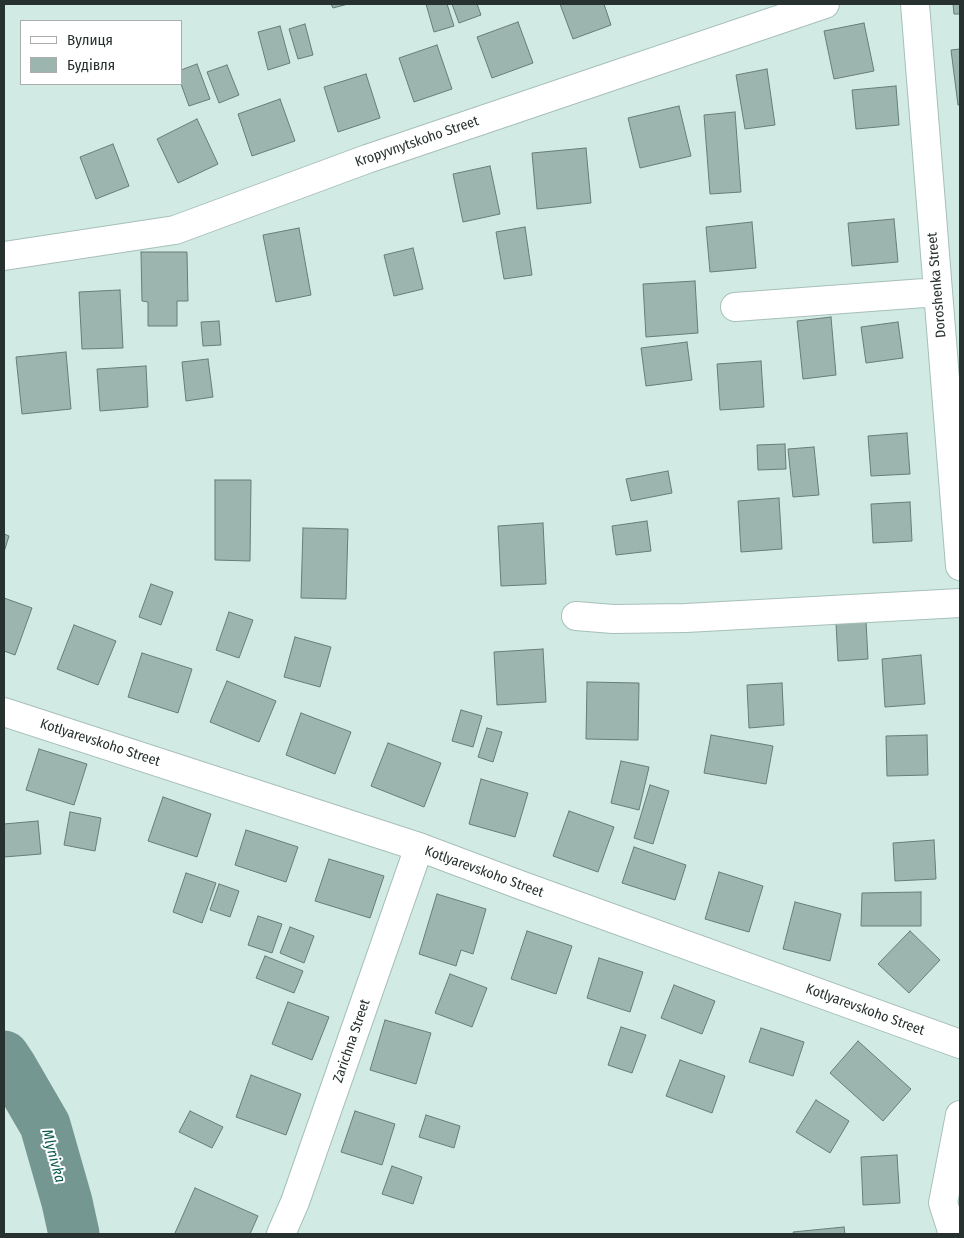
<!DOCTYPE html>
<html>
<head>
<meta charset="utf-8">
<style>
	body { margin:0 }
	#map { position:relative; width:964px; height:1238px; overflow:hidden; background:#d1eae4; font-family:"Fira Sans Condensed",sans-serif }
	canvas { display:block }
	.frame { position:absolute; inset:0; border:5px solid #27312f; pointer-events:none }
	.legend { position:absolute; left:20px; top:20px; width:162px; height:65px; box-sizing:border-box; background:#fff; border:1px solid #a9adac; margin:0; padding:6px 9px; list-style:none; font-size:15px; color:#27312f }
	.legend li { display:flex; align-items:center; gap:10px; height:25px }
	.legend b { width:25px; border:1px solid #a9adac }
</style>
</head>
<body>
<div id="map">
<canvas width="964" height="1238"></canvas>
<div class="frame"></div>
<ul class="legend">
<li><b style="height:6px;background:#fff"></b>Вулиця</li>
<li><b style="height:14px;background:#9db5af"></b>Будівля</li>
</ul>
</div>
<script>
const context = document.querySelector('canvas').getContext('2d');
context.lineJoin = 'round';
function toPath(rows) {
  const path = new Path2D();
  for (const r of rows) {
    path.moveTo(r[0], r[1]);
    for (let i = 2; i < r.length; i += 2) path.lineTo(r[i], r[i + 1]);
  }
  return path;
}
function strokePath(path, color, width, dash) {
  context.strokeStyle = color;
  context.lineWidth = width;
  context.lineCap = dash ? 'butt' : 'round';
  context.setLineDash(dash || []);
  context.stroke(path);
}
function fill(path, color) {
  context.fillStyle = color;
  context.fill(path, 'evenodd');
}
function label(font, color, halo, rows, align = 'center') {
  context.font = font + ' "Fira Sans Condensed",sans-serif';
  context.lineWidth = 4;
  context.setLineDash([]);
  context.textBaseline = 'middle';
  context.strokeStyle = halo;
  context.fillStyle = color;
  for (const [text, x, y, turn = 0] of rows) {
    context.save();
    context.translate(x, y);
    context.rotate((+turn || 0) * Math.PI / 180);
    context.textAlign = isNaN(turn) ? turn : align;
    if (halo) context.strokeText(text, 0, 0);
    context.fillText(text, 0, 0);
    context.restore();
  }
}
const river = toPath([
	[4,1056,12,1068,45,1125,67,1202,74,1234]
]);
const building = toPath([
	[331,4,348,4,333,8,331,4],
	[426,4,447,4,454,26,434,32,426,4],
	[452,4,477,4,481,15,459,23,452,4],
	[560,4,604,4,611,25,573,39,560,4],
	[953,4,960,4,960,14,954,14,953,4],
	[518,22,533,63,492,78,477,37,518,22],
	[864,23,874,71,834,79,824,31,864,23],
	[305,24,313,55,298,59,289,29,305,24],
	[280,26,290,63,268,70,258,32,280,26],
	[437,45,452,89,414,102,399,58,437,45],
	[960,49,960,105,958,105,951,50,960,49],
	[197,64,210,99,189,106,181,84,181,70,197,64],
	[227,65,239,95,219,103,207,72,227,65],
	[767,69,775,125,745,129,736,75,767,69],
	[366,74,380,118,338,132,324,87,366,74],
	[896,86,899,125,856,129,852,90,896,86],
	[280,99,295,141,252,156,238,114,280,99],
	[679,106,691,156,640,168,628,118,679,106],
	[735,112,741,192,710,194,704,115,735,112],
	[197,119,218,164,178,183,157,139,197,119],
	[113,144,129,186,96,199,80,157,113,144],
	[586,148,591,203,537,209,532,153,586,148],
	[490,166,500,214,463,222,453,174,490,166],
	[894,219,898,262,852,266,848,223,894,219],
	[752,222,756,268,710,272,706,227,752,222],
	[525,227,532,275,504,279,496,232,525,227],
	[299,228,311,295,276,302,263,235,299,228],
	[413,248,423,289,394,296,384,255,413,248],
	[141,252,187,252,188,301,177,301,177,326,148,326,148,302,142,301,141,252],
	[695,281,698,333,646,337,643,284,695,281],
	[120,290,123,348,82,349,79,292,120,290],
	[831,317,836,375,803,379,797,321,831,317],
	[219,321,221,345,203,346,201,322,219,321],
	[898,322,903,358,866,363,861,327,898,322],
	[687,342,692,380,646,386,641,348,687,342],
	[66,352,71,409,22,414,16,357,66,352],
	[208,359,213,397,186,401,182,362,208,359],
	[761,361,764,407,720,410,717,364,761,361],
	[146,366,148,407,100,411,97,369,146,366],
	[907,433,910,474,871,476,868,436,907,433],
	[785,444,786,469,758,470,757,445,785,444],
	[814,447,819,495,793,497,788,449,814,447],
	[668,471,672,493,631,501,626,479,668,471],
	[215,480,251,480,250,561,215,560,215,480],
	[779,498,782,549,741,552,738,501,779,498],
	[910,502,912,541,873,543,871,504,910,502],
	[647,521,651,551,616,555,612,526,647,521],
	[543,523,546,584,501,586,498,526,543,523],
	[303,528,348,529,346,599,301,598,303,528],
	[4,534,9,536,4,552,4,534],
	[151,584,173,592,161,625,139,617,151,584],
	[4,598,32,608,15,655,4,651,4,598],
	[229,612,253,620,239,658,216,650,229,612],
	[866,621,868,659,838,661,836,623,866,621],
	[74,625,116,641,98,685,57,669,74,625],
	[295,637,331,647,320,687,284,677,295,637],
	[543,649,546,702,497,705,494,652,543,649],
	[142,653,192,669,178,713,128,697,142,653],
	[921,655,925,704,885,707,882,659,921,655],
	[227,681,276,701,259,742,210,722,227,681],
	[587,682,639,683,638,740,586,739,587,682],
	[782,683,784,725,749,728,747,685,782,683],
	[461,710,482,716,473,747,452,741,461,710],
	[301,713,351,732,335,774,286,755,301,713],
	[487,728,502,732,493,762,478,757,487,728],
	[711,735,773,746,766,784,704,773,711,735],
	[927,735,928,775,887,776,886,736,927,735],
	[388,743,441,763,424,807,371,786,388,743],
	[39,749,87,764,74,805,26,790,39,749],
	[621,761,649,767,639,810,611,803,621,761],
	[481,779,528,793,515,837,469,824,481,779],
	[650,785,669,791,653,844,634,838,650,785],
	[163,797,211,814,197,857,148,841,163,797],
	[569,811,614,827,598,872,553,856,569,811],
	[70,812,101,818,95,851,64,845,70,812],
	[38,821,41,854,4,857,4,824,38,821],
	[246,830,298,847,286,882,235,865,246,830],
	[934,840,936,879,895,881,893,843,934,840],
	[634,847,686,865,675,900,622,883,634,847],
	[329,859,384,876,370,918,315,901,329,859],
	[719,872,763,886,749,932,705,919,719,872],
	[186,873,216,883,202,923,173,912,186,873],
	[219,884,239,891,230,917,210,910,219,884],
	[921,892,921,926,861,926,862,893,921,892],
	[437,894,486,909,473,954,461,950,456,966,419,954,437,894],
	[795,902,841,914,830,961,783,949,795,902],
	[258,916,282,924,272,953,248,945,258,916],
	[290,927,314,936,304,963,280,953,290,927],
	[527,931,572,946,556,994,511,979,527,931],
	[910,931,940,960,909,993,878,964,910,931],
	[265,956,303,971,294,993,256,978,265,956],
	[599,958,643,972,630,1012,587,998,599,958],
	[450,974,487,988,472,1027,435,1013,450,974],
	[674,985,715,1001,702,1034,661,1018,674,985],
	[288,1002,329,1017,312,1060,272,1044,288,1002],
	[385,1020,431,1033,416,1084,370,1070,385,1020],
	[621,1027,646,1035,632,1073,608,1065,621,1027],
	[761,1028,804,1042,793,1076,749,1062,761,1028],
	[858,1041,911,1089,883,1121,830,1073,858,1041],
	[680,1060,725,1076,712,1113,666,1096,680,1060],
	[251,1075,301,1094,286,1135,236,1117,251,1075],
	[816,1100,849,1121,830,1153,796,1132,816,1100],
	[190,1111,223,1127,212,1148,179,1132,190,1111],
	[355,1111,395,1124,382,1165,341,1152,355,1111],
	[426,1115,460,1126,454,1148,419,1137,426,1115],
	[897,1155,900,1203,863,1205,861,1157,897,1155],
	[392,1166,422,1177,413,1204,382,1194,392,1166],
	[195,1188,258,1216,250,1234,178,1234,175,1233,195,1188],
	[844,1227,845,1234,794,1234,793,1232,844,1227]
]);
const minor = toPath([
	[915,4,960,566],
	[4,256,175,230,367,159,825,4],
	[735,307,938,292],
	[576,616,613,619,686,618,960,603],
	[4,712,419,847,523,886,960,1044],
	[281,1234,295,1202,419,847],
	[953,1234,943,1203,960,1115]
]);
const streetNames = [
	["Kropyvnytskoho Street",417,142,-19],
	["Doroshenka Street",937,285,-95],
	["Kotlyarevskoho Street",100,743,18],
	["Kotlyarevskoho Street",484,872,20],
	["Kotlyarevskoho Street",865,1010,20],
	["Zarichna Street",352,1041,-71]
];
const waterNames = [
	["Mlynivka",53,1156,75]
];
strokePath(river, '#749891', 51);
fill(building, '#9db5af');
strokePath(building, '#677d78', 1);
strokePath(minor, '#a7bfb9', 30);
strokePath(minor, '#fff', 28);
label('14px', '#27312f', '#fff', streetNames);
label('italic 15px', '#0c5a4f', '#fff', waterNames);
</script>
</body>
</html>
